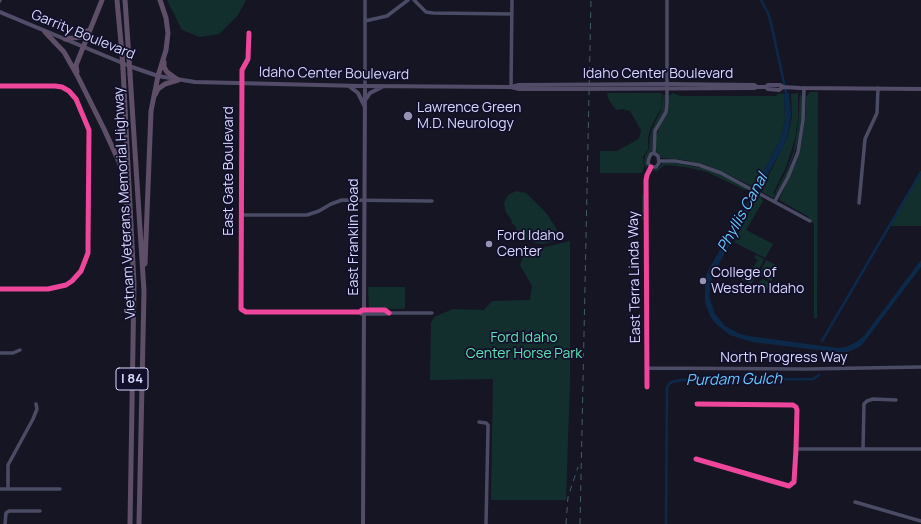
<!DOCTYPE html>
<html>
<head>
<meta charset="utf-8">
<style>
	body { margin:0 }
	canvas { display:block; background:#161523 }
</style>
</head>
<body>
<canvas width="921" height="524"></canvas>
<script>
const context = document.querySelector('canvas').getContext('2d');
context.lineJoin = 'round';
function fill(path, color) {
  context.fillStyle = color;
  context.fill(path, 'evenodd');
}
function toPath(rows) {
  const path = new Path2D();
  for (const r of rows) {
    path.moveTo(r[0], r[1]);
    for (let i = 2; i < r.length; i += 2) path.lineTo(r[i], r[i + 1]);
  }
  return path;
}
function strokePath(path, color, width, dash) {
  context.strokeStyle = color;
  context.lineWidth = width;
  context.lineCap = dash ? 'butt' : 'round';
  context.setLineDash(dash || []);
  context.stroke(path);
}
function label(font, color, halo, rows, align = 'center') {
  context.font = font + ' Manrope,sans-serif';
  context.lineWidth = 3.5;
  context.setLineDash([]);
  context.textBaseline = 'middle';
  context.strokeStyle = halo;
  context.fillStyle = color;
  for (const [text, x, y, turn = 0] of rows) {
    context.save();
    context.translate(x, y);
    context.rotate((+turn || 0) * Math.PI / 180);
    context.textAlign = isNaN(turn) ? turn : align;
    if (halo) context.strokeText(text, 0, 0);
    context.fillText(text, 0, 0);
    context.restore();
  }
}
const green = toPath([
	[167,0,246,0,238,15,219,34,200,37,182,30],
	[810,92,818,92,817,318,814,318,814,224,809,217,779,200,797,159,801,144,805,120,806,97],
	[607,93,661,93,662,94,661,108,650,129,648,138,648,149,643,157,644,167,642,173,600,173,600,151,617,151,639,139,641,130,630,111,622,109,616,110,609,100],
	[673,93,680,96,776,96,779,93,784,94,785,120,781,138,755,188,727,174,706,165,685,160,661,158,656,150,656,136,668,108,669,96],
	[798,93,798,118,795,139,786,167,773,193,776,195,773,198,762,192,763,187,788,136,792,116,791,94],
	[800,94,802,97,802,116,797,145,787,175,777,194,775,193,786,172,794,150,798,126],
	[663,95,666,95,664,111,653,134,652,151,647,157,647,169,644,164,645,156,649,149,650,137,652,129,661,110],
	[663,163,674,163,707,169,729,178,749,189,745,190,707,172,686,167,665,165,657,171,650,171,658,168],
	[921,173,921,226,890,226],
	[516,191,526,193,547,214,556,228,558,240,543,244,536,243,526,239,515,229,517,228,511,222,512,221,506,212,504,203,508,195],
	[642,194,644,196,644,219,642,221],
	[760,196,763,201,746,230,773,244,765,258,734,242,753,205],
	[570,241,570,379,566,500,491,500,493,379,430,380,431,323,434,317,453,309,484,310,492,301,530,300,532,286,520,265,525,252],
	[756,255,764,259,758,271,753,268,758,260,754,257],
	[766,260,778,266,763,277,759,275],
	[779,267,771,281,765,278],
	[744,273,749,275,751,273,756,276,751,284,742,280,742,278],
	[763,279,770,283,766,292,754,286],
	[368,287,405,287,405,308,401,309,369,308]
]);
const water = toPath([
	[789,93,791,114,788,134,783,147,759,190,755,188,781,138,785,120,784,94],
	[753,192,757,194,755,199,712,276,709,296,715,314,725,326,740,334,748,336,838,348,846,347,858,341,864,336,921,260,921,267,862,345,853,350,847,352,834,352,752,342,730,335,715,323,710,316,705,302,705,279,708,271]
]);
const canal = toPath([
	[761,0,768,13,771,23,787,97],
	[822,341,921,172],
	[666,524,667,388,669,384,672,382,680,380,813,379,819,375]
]);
const minor = toPath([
	[414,0,426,12,433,13,512,14],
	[0,1,0,0],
	[365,21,387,16,408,0],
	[249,33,248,59,242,70,241,309,246,312,360,312,362,310,385,310,389,313],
	[0,86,55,86,62,87,69,91,76,99,89,130,88,245,88,253,81,271,72,281,66,285,48,289,0,289],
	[365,86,365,0],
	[511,87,512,0],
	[654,153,655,131,666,112,667,103,667,0],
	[659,161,675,161,699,165,721,173,810,221],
	[651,167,656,167,659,163,658,156,654,153],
	[651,167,648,163,649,158,651,154,654,153],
	[775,201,788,177,798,152,803,120,804,88],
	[859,203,865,139,877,113,878,88],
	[241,215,307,215,319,211,331,204,342,200,432,201],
	[360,312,361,314,385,314,389,313,432,313],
	[0,353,13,353,20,350],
	[647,368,807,369,921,367],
	[647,387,646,180,647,175,651,167],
	[479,422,486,423,488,425,488,428,486,524],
	[796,449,921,449],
	[863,449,864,404,867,401,873,399,896,400],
	[696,459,782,484,789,486,794,482,796,449,797,410,796,407,793,405,697,404],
	[0,489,60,489],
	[8,489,8,465,33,419,37,409,36,404],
	[855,502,921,521],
	[5,524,6,513,9,511,40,511]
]);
const major = toPath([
	[0,12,132,67,158,76,195,82,360,86,511,87,519,89,577,89,754,88,757,87],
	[349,86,358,93,365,107],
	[511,87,519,85,668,84,754,85,757,87,766,87,768,85,780,85,783,87,800,88,921,89],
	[766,87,768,89,779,90,783,87],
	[366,99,370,93,382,87],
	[363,524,365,86]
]);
const highway = toPath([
	[117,0,122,54],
	[125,0,129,58],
	[45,32,64,52,77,75,104,129,120,164,125,186,127,209],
	[65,39,80,37,87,31],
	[164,62,164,67,167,72,178,80],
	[123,69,134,284,130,524],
	[77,72,76,65,102,0],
	[130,74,144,291,139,524],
	[155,95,158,89,165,84,178,80],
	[145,264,151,111,158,76,166,50,168,33,166,18,160,0]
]);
const rail = toPath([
	[566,524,568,497,578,467],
	[580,524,591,0]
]);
const highwayBridge = toPath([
	[122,54,123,69],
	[129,58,130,74]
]);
const cycleway = toPath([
	[249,33,248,59,242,70,241,309,246,312,360,312,362,310,385,310,389,313],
	[0,86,55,86,62,87,69,91,76,99,89,130,88,245,88,253,81,271,72,281,66,285,48,289,0,289],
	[647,387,646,180,647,175,651,167],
	[696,459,782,484,789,486,794,482,796,449,797,410,796,407,793,405,697,404]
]);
const markers = [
	[408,116,5,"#9494b2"],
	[489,244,4,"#9494b2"],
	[703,281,4,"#9494b2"]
];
const shields = [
	[132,379,32]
];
const shieldNames = [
	["I 84",132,379]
];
const streetNames = [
	["Garrity Boulevard",83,35,22],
	["Idaho Center Boulevard",334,74,1],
	["Idaho Center Boulevard",658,74],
	["East Gate Boulevard",229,171,-90],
	["Vietnam Veterans Memorial Highway",125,203,-93],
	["East Franklin Road",354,237,-90],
	["East Terra Linda Way",635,277,-91],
	["North Progress Way",784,358]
];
const poiNames = [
	["Lawrence Green",417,108],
	["M.D. Neurology",417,124],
	["Ford Idaho",497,236],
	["Center",497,252],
	["College of",711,273],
	["Western Idaho",711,289]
];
const parkNames = [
	["Ford Idaho",524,338],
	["Center Horse Park",524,354]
];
const waterNames = [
	["Phyllis Canal",743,213,-61],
	["Purdam Gulch",734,380,-1]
];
fill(green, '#132f2d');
fill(water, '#0c2949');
strokePath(canal, '#0c2949', 2.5);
strokePath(minor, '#4a4b64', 3.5);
strokePath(major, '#524c69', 4);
strokePath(highway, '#5e4e67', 5);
strokePath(rail, '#425c6b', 1, [6, 5]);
strokePath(highwayBridge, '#5e4e67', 5);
strokePath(cycleway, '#ed469a', 5);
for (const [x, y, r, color] of markers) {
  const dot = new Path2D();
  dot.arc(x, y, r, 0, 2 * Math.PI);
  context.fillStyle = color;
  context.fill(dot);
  strokePath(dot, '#110f29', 1.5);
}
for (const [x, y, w] of shields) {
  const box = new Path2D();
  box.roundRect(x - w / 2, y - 11, w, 22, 3);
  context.fillStyle = '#110f29';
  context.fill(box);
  strokePath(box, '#d8d8ff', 1);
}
label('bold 13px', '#d8d8ff', null, shieldNames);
label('14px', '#d8d8ff', '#110f29', streetNames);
label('14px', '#d8d8ff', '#110f29', poiNames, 'left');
label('14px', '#5fe3b2', '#110f29', parkNames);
label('italic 15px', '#66cbff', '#110f29', waterNames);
</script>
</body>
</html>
